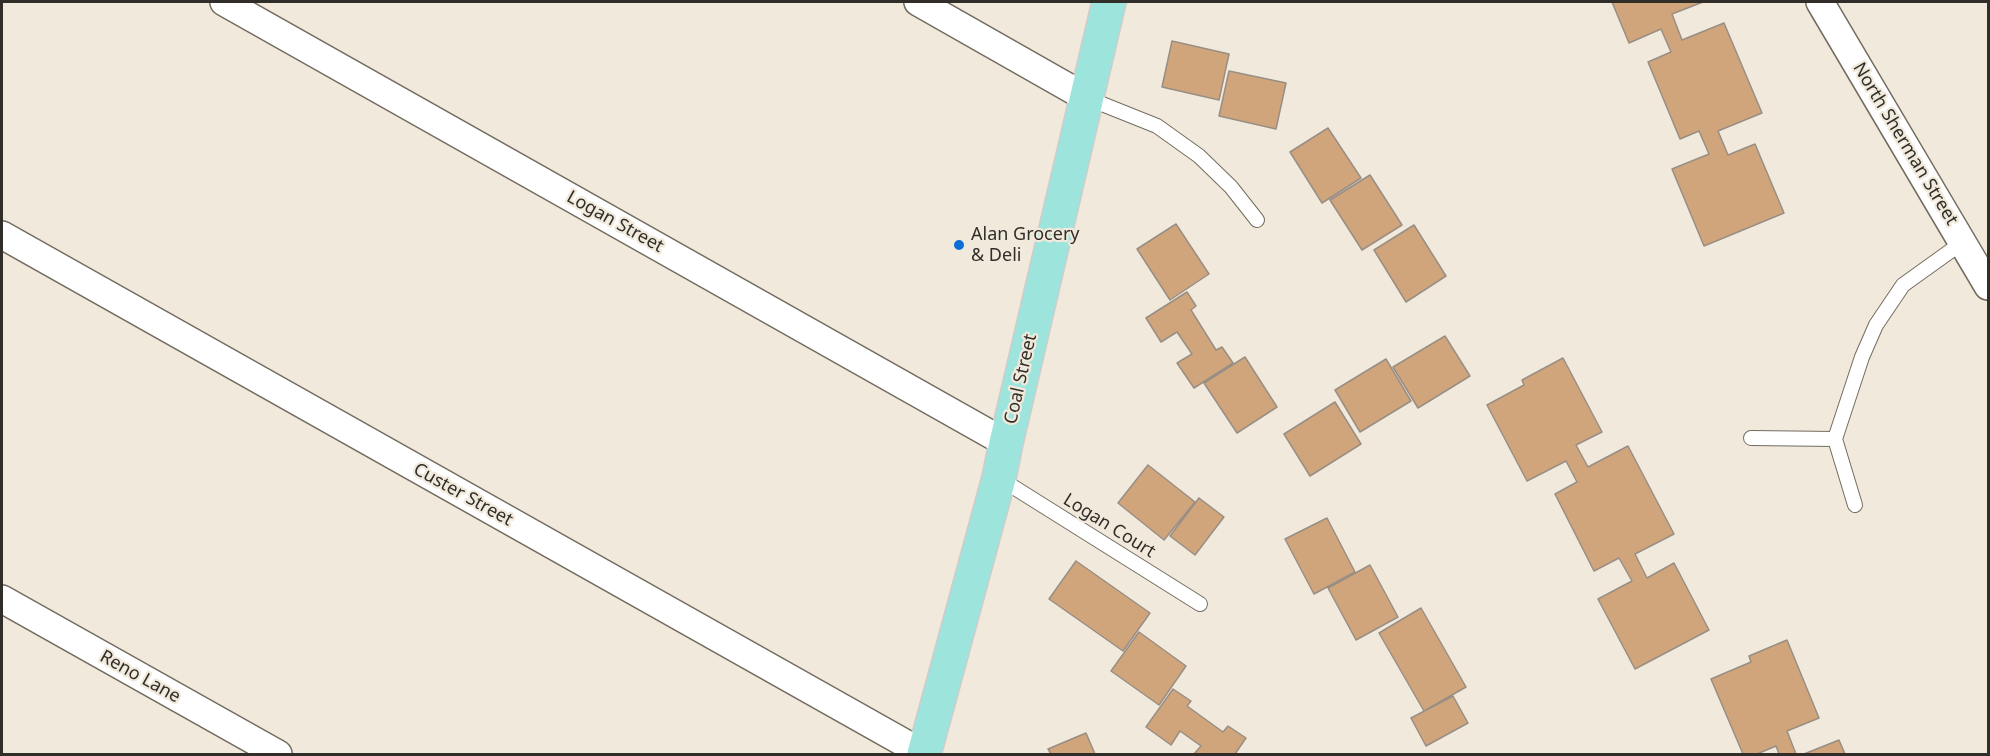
<!DOCTYPE html>
<html>
<head>
<meta charset="utf-8">
<style>
	body { margin:0 }
	#map { position:relative; width:1990px; height:756px; overflow:hidden; background:#f1eadc; font-family:"Noto Sans",sans-serif }
	canvas { display:block }
	.frame { position:absolute; inset:0; border:3px solid #312e29; pointer-events:none }
</style>
</head>
<body>
<div id="map">
<canvas width="1990" height="756"></canvas>
<div class="frame"></div>
</div>
<script>
const context = document.querySelector('canvas').getContext('2d');
context.lineJoin = 'round';
function fill(path, color) {
  context.fillStyle = color;
  context.fill(path, 'evenodd');
}
function toPath(rows) {
  const path = new Path2D();
  for (const r of rows) {
    path.moveTo(r[0], r[1]);
    for (let i = 2; i < r.length; i += 2) path.lineTo(r[i], r[i + 1]);
  }
  return path;
}
function strokePath(path, color, width, dash) {
  context.strokeStyle = color;
  context.lineWidth = width;
  context.lineCap = dash ? 'butt' : 'round';
  context.setLineDash(dash || []);
  context.stroke(path);
}
function label(font, color, halo, rows, align = 'center') {
  context.font = font + ' "Noto Sans",sans-serif';
  context.lineWidth = 4.5;
  context.setLineDash([]);
  context.textBaseline = 'middle';
  context.strokeStyle = halo;
  context.fillStyle = color;
  for (const [text, x, y, turn = 0] of rows) {
    context.save();
    context.translate(x, y);
    context.rotate((+turn || 0) * Math.PI / 180);
    context.textAlign = isNaN(turn) ? turn : align;
    if (halo) context.strokeText(text, 0, 0);
    context.fillText(text, 0, 0);
    context.restore();
  }
}
const building = toPath([
	[1612,2,1703,2,1672,14,1682,40,1724,23,1762,113,1718,131,1728,155,1755,144,1784,213,1704,246,1672,169,1709,154,1699,131,1680,139,1648,62,1671,52,1661,29,1629,43,1612,2],
	[1172,41,1229,54,1219,100,1162,87,1172,41],
	[1229,71,1286,83,1276,129,1219,116,1229,71],
	[1328,128,1361,178,1322,203,1290,152,1328,128],
	[1370,175,1402,225,1362,250,1330,200,1370,175],
	[1176,224,1209,274,1170,300,1137,249,1176,224],
	[1414,225,1446,276,1406,302,1374,250,1414,225],
	[1187,292,1196,306,1191,310,1216,350,1222,347,1233,363,1194,388,1177,363,1192,354,1177,332,1161,342,1146,318,1187,292],
	[1445,336,1470,376,1418,408,1393,367,1445,336],
	[1245,357,1277,407,1237,433,1204,383,1245,357],
	[1563,358,1602,432,1576,445,1588,467,1628,446,1674,534,1635,554,1647,578,1674,563,1709,630,1635,669,1598,599,1632,581,1619,558,1594,571,1555,494,1577,482,1566,461,1527,481,1487,405,1524,385,1522,380,1563,358],
	[1386,359,1411,401,1360,432,1335,390,1386,359],
	[1335,402,1361,444,1310,476,1284,434,1335,402],
	[1148,465,1195,502,1164,540,1118,503,1148,465],
	[1199,498,1224,517,1195,555,1170,536,1199,498],
	[1327,518,1355,572,1314,594,1285,539,1327,518],
	[1076,561,1150,613,1123,651,1049,599,1076,561],
	[1370,565,1398,617,1356,640,1328,588,1370,565],
	[1421,608,1466,687,1424,711,1379,633,1421,608],
	[1139,632,1186,666,1159,705,1111,671,1139,632],
	[1787,640,1819,718,1787,731,1796,754,1779,754,1776,746,1757,754,1743,754,1711,679,1751,662,1749,656,1787,640],
	[1173,689,1191,701,1187,706,1223,732,1228,726,1246,738,1235,754,1194,754,1201,746,1180,731,1171,745,1146,727,1173,689],
	[1453,696,1468,723,1426,746,1411,718,1453,696],
	[1086,733,1095,754,1051,754,1048,749,1086,733],
	[1839,740,1845,754,1804,754,1839,740]
]);
const service = toPath([
	[1087,98,1157,126,1199,156,1231,187,1257,220],
	[1751,438,1835,439],
	[999,478,1200,604],
	[1855,505,1835,439,1862,357,1876,325,1903,285,1963,242]
]);
const minor = toPath([
	[224,2,1006,443],
	[918,2,1087,98],
	[1820,2,1988,286],
	[2,235,924,754],
	[2,599,278,754]
]);
const primary = toPath([
	[924,754,999,478,1006,443,1109,2]
]);
const markers = [
	[959,245,6,"#0d6dd6"]
];
const streetNames = [
	["North Sherman Street",1905,144,59],
	["Logan Street",615,222,29],
	["Coal Street",1021,379,-77],
	["Custer Street",463,495,29],
	["Logan Court",1109,526,32],
	["Reno Lane",140,677,29]
];
const poiNames = [
	["Alan Grocery",971,235],
	["& Deli",971,256]
];
fill(building, '#d0a57c');
strokePath(building, '#998e84', 1.5);
strokePath(service, '#736c60', 16);
strokePath(minor, '#736c60', 30);
strokePath(primary, '#cecdcc', 36);
strokePath(service, '#fff', 14);
strokePath(minor, '#fff', 27);
strokePath(primary, '#9de4dd', 33);
for (const [x, y, r, color] of markers) {
  const dot = new Path2D();
  dot.arc(x, y, r, 0, 2 * Math.PI);
  context.fillStyle = color;
  context.fill(dot);
  strokePath(dot, '#f1eadc', 2);
}
label('18px', '#312e29', '#f1eadc', streetNames);
label('18px', '#312e29', '#f1eadc', poiNames, 'left');
</script>
</body>
</html>
